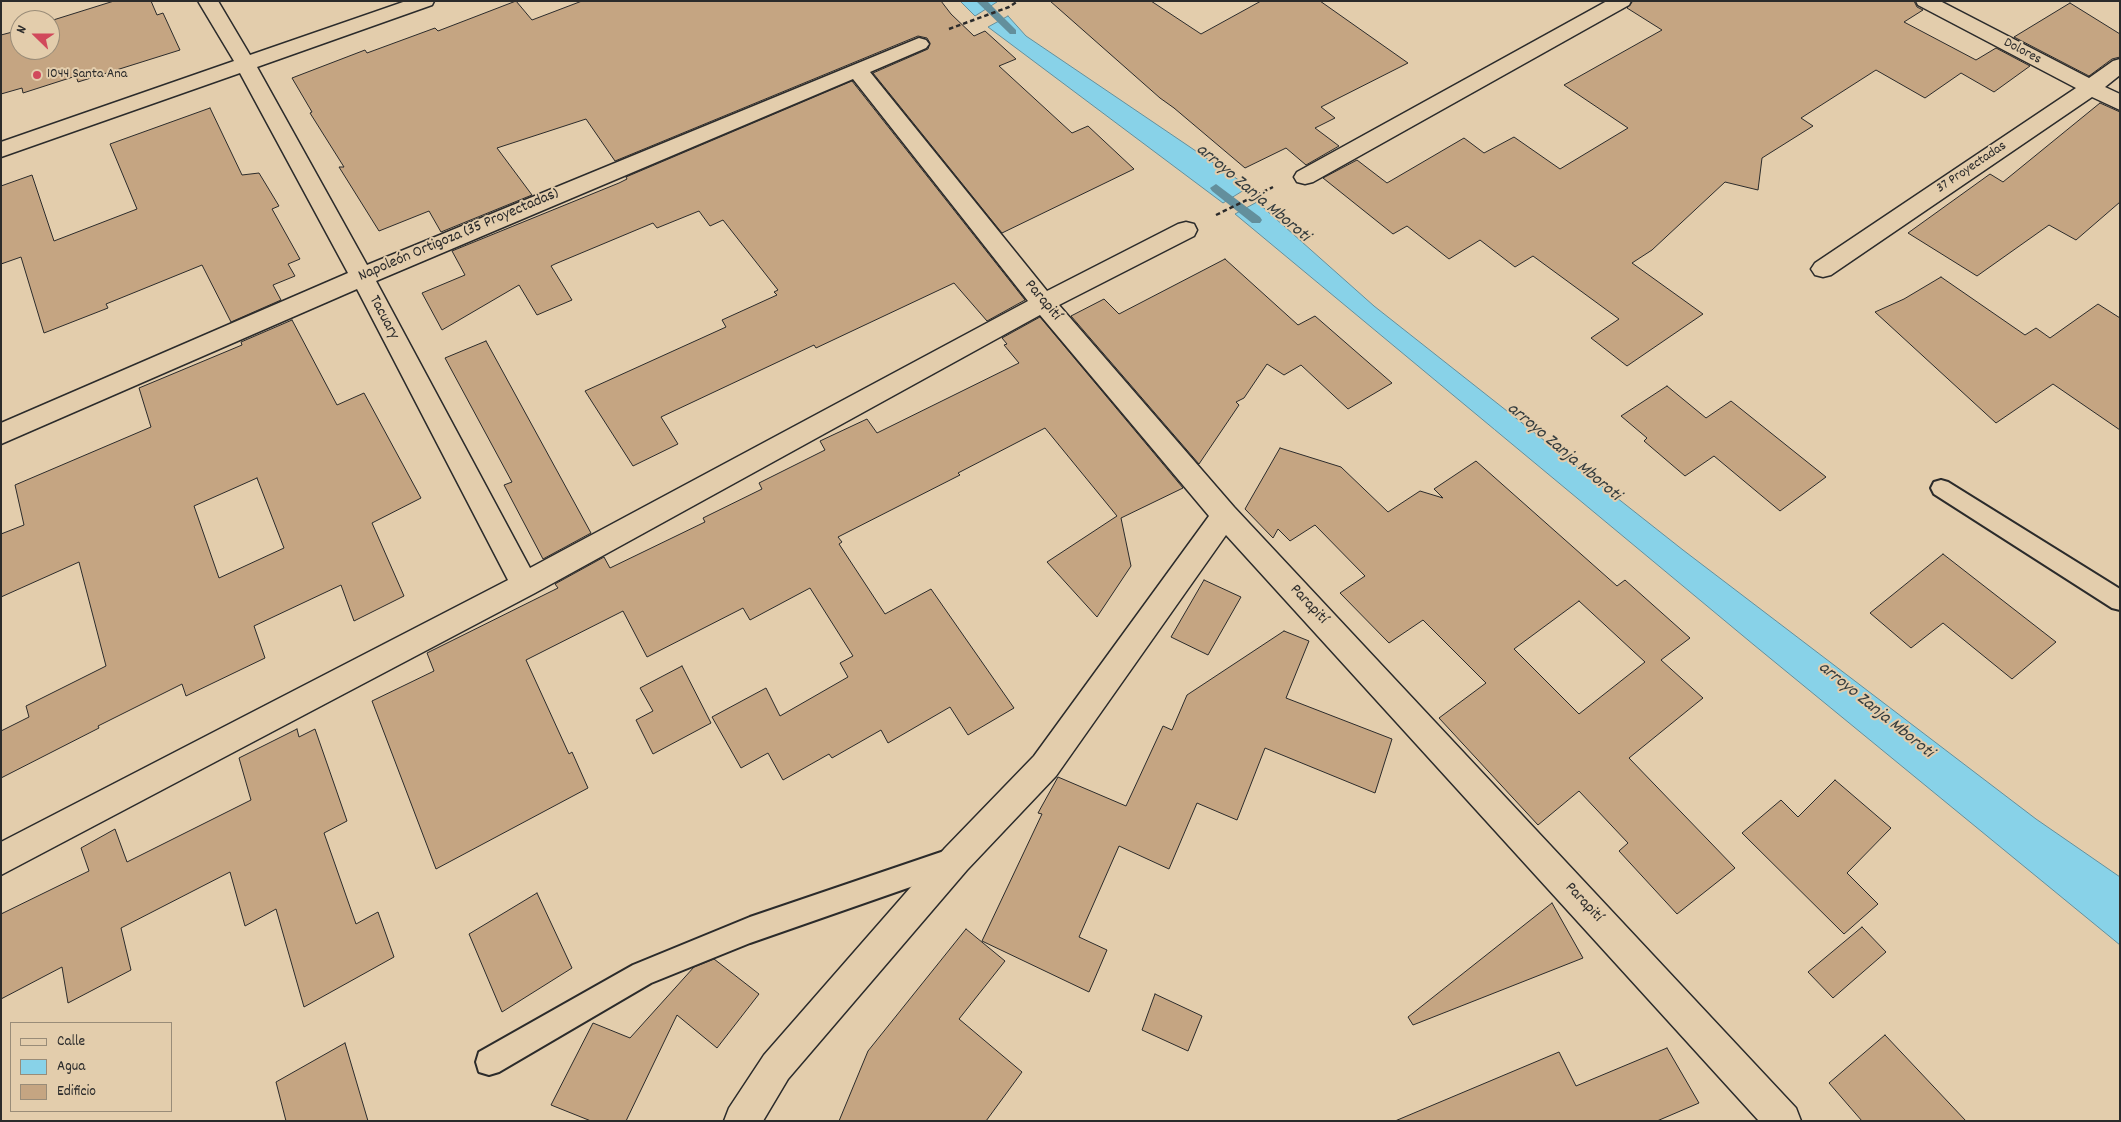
<!DOCTYPE html>
<html>
<head>
<meta charset="utf-8">
<style>
	body { margin:0 }
	#map { position:relative; width:2121px; height:1122px; overflow:hidden; background:#e3cdac; font-family:Dekko,sans-serif }
	canvas { display:block }
	.frame { position:absolute; inset:0; border:2px solid #2b2b2b; pointer-events:none }
	.legend { position:absolute; left:10px; top:1022px; width:162px; height:90px; box-sizing:border-box; background:#e3cdac; border:1px solid #998c78; margin:0; padding:6px 9px; list-style:none; font-size:15px; color:#2b2b2b }
	.legend li { display:flex; align-items:center; gap:10px; height:25px }
	.legend b { width:25px; border:1px solid #998c78 }
	.north { position:absolute; left:10px; top:10px; width:50px; height:50px; box-sizing:border-box; background:#e3cdac; border:1px solid #998c78; border-radius:50%; rotate:292deg; font-size:14px; font-weight:700; line-height:20px; text-align:center; color:#2b2b2b }
	.north::after { content:''; display:block; margin:auto; width:18px; height:22px; background:#d1495b; clip-path:polygon(50% 0,100% 100%,50% 72%,0 100%) }
</style>
</head>
<body>
<div id="map">
<canvas width="2121" height="1122"></canvas>
<div class="frame"></div>
<ul class="legend">
<li><b style="height:6px;background:#e3cdac"></b>Calle</li>
<li><b style="height:14px;background:#88d2e8"></b>Agua</li>
<li><b style="height:14px;background:#c5a582"></b>Edificio</li>
</ul>
<div class="north">N</div>
</div>
<script>
const context = document.querySelector('canvas').getContext('2d');
context.lineJoin = 'round';
function fill(path, color) {
  context.fillStyle = color;
  context.fill(path, 'evenodd');
}
function toPath(rows) {
  const path = new Path2D();
  for (const r of rows) {
    path.moveTo(r[0], r[1]);
    for (let i = 2; i < r.length; i += 2) path.lineTo(r[i], r[i + 1]);
  }
  return path;
}
function strokePath(path, color, width, dash) {
  context.strokeStyle = color;
  context.lineWidth = width;
  context.lineCap = dash ? 'butt' : 'round';
  context.setLineDash(dash || []);
  context.stroke(path);
}
function label(font, color, halo, rows, align = 'center') {
  context.font = font + ' Dekko,sans-serif';
  context.lineWidth = 4;
  context.setLineDash([]);
  context.textBaseline = 'middle';
  context.strokeStyle = halo;
  context.fillStyle = color;
  for (const [text, x, y, turn = 0] of rows) {
    context.save();
    context.translate(x, y);
    context.rotate((+turn || 0) * Math.PI / 180);
    context.textAlign = isNaN(turn) ? turn : align;
    if (halo) context.strokeText(text, 0, 0);
    context.fillText(text, 0, 0);
    context.restore();
  }
}
const water = toPath([
	[960,1,996,1,997,2,975,16,960,1],
	[1008,16,1026,36,1249,187,1223,203,988,27,1008,16],
	[1257,202,1374,306,1683,550,2036,819,2120,877,2120,945,1754,645,1235,214,1257,202]
]);
const stream = toPath([
	[976,1,987,1,1016,30,1016,34,1010,34,976,1],
	[1216,184,1260,217,1262,220,1260,223,1252,223,1212,191,1210,188,1216,184]
]);
const building = toPath([
	[114,1,151,1,157,15,163,13,180,50,78,82,76,76,23,93,22,88,1,94,1,35,20,30,20,50,50,50,50,21,114,1],
	[516,1,532,20,582,1,941,1,951,14,974,36,985,31,1016,59,999,66,1072,133,1088,126,1134,169,1002,233,873,73,928,49,930,43,927,38,918,36,615,161,586,119,497,148,532,195,441,232,429,211,379,231,339,167,344,167,310,113,312,112,292,78,365,50,367,53,435,28,438,31,516,1],
	[1050,1,1151,1,1201,34,1261,1,1320,1,1408,63,1321,107,1335,118,1315,128,1339,146,1306,165,1286,148,1245,168,1174,108,1160,98,1050,1],
	[1633,1,1914,1,1917,7,1923,10,1904,22,1976,60,1996,48,2030,66,1994,92,1961,73,1925,98,1876,70,1801,118,1813,126,1762,158,1758,190,1725,182,1652,250,1632,263,1703,314,1627,366,1591,338,1619,319,1533,256,1515,267,1480,240,1449,259,1407,226,1393,234,1323,178,1357,160,1387,183,1464,138,1484,153,1514,137,1560,169,1628,128,1564,85,1662,30,1627,8,1633,1],
	[2070,3,2120,34,2120,57,2112,59,2089,76,2014,37,2070,3],
	[852,81,1025,300,987,321,954,283,816,348,814,345,661,417,678,444,633,466,585,391,726,327,722,320,777,295,774,292,778,290,723,220,710,226,699,211,657,228,653,223,555,264,551,266,572,300,537,315,519,285,442,330,422,293,465,275,452,251,619,183,627,179,626,177,852,81],
	[2100,103,2120,112,2120,202,2076,240,2049,225,1977,276,1908,233,1990,174,2003,182,2100,103],
	[210,108,242,175,259,173,279,206,272,209,300,259,288,264,295,276,273,285,281,300,231,322,202,265,106,304,108,308,44,333,21,257,1,264,1,186,32,175,54,241,137,209,110,144,210,108],
	[1225,259,1298,325,1315,316,1392,383,1348,409,1301,365,1284,375,1267,364,1244,398,1236,402,1239,405,1199,464,1071,316,1104,299,1119,314,1225,259],
	[1941,277,2025,335,2036,328,2050,338,2098,304,2120,318,2120,430,2053,384,1996,423,1875,312,1904,299,1941,277],
	[1040,317,1183,488,1121,518,1131,566,1097,617,1047,562,1117,516,1045,428,958,473,960,475,838,537,842,542,839,544,885,614,931,589,1014,708,968,735,950,707,888,743,881,730,832,758,829,754,783,780,768,753,741,768,712,717,766,688,780,716,848,677,840,663,853,656,810,588,750,620,743,608,647,657,623,611,526,660,569,754,572,752,588,788,436,869,372,701,434,671,427,653,558,588,555,584,604,557,610,568,705,522,703,518,762,489,759,483,825,450,820,441,867,419,877,433,1019,363,1004,345,1007,344,1002,338,1040,317],
	[292,320,337,405,364,393,421,498,372,523,404,596,354,621,341,585,254,626,265,658,186,696,182,684,98,726,99,728,1,778,1,731,29,717,26,706,106,666,79,562,1,597,1,534,24,525,15,485,151,427,139,388,242,345,241,342,292,320],
	[257,478,284,548,219,578,194,506,257,478],
	[486,341,591,533,543,559,504,485,512,482,445,358,486,341],
	[1667,386,1706,418,1731,401,1826,477,1780,511,1714,456,1685,476,1644,441,1647,438,1621,416,1667,386],
	[1280,448,1341,467,1388,512,1420,491,1443,498,1434,489,1476,461,1617,586,1625,580,1690,638,1661,660,1703,698,1629,758,1735,868,1677,914,1619,851,1628,843,1579,791,1538,825,1439,718,1486,683,1423,620,1389,643,1340,593,1365,576,1315,525,1290,541,1278,529,1273,538,1245,509,1280,448],
	[1579,601,1645,662,1579,714,1514,649,1579,601],
	[1943,554,2056,642,2012,679,1943,623,1911,648,1870,613,1943,554],
	[1204,580,1241,597,1208,655,1171,637,1204,580],
	[1284,631,1309,641,1286,698,1392,739,1375,793,1265,748,1237,820,1197,803,1169,869,1119,846,1079,937,1107,950,1089,992,982,941,1042,814,1038,813,1058,777,1126,806,1163,726,1172,730,1187,695,1284,631],
	[682,666,711,723,653,754,636,720,653,711,640,688,682,666],
	[297,729,299,737,315,729,347,821,324,833,356,924,378,912,394,957,304,1007,276,909,245,926,230,872,121,928,131,970,68,1003,62,967,1,999,1,914,89,871,81,848,115,829,127,862,251,800,239,758,297,729],
	[1835,780,1891,828,1847,873,1878,904,1844,934,1742,833,1781,800,1798,817,1835,780],
	[537,893,572,968,502,1012,469,934,537,893],
	[1552,903,1583,958,1413,1025,1408,1017,1552,903],
	[1862,927,1886,952,1833,998,1808,972,1862,927],
	[966,929,1005,961,959,1019,1022,1072,986,1121,839,1121,868,1051,966,929],
	[714,959,759,994,717,1048,677,1015,626,1121,591,1121,551,1105,593,1023,630,1038,694,967,714,959],
	[1155,994,1202,1016,1188,1051,1142,1030,1155,994],
	[1885,1035,1966,1121,1862,1121,1829,1083,1885,1035],
	[345,1043,368,1121,286,1121,276,1082,345,1043],
	[1667,1048,1699,1103,1657,1121,1395,1121,1559,1052,1576,1086,1667,1048]
]);
const path = toPath([
	[949,29,1009,7,1018,1],
	[1216,215,1273,187]
]);
const service = toPath([
	[1941,480,1948,482,2120,589,2120,610,2112,608,1934,494,1931,488,1934,482,1941,480],
	[953,848,962,851,965,860,962,869,750,943,651,983,499,1072,489,1075,479,1072,476,1062,479,1052,633,965,750,917,953,848]
]);
const minor = toPath([
	[198,1,218,1,250,55,406,1,434,1,432,5,257,67,367,265,919,38,926,40,929,44,926,48,870,72,1047,291,1178,224,1186,222,1194,224,1197,230,1194,236,1059,305,1234,507,1796,1108,1801,1121,1759,1121,1226,535,1056,776,967,870,788,1079,763,1121,724,1121,729,1108,764,1055,945,848,1034,756,1209,516,1040,315,535,593,1,875,1,842,508,580,357,289,1,444,1,423,348,273,240,73,1,157,1,142,234,61,198,1],
	[853,79,1028,301,530,568,376,281,853,79],
	[1607,1,1631,1,1629,5,1313,182,1305,184,1297,182,1294,177,1297,172,1607,1],
	[1916,1,1940,1,2089,78,2113,61,2120,59,2120,75,2105,87,2120,94,2120,110,2092,97,1831,275,1823,277,1815,275,1811,269,1815,263,2076,88,1918,5,1916,1]
]);
const markers = [
	[37,75,5,"#d1495b"]
];
const farStreetnames = [
	["Dolores",2022,52,28],
	["37 Proyectadas",1972,168,-34]
];
const farPoinames = [
	["1044 Santa Ana",47,75]
];
const streetNames = [
	["Napoleón Ortigoza (35 Proyectadas)",459,236,-23],
	["Parapití",1042,301,50],
	["Tacuary",383,318,62],
	["Parapití",1308,605,47],
	["Parapití",1583,903,47]
];
const waterNames = [
	["arroyo Zanja Mboroti",1252,194,40],
	["arroyo Zanja Mboroti",1563,453,40],
	["arroyo Zanja Mboroti",1875,711,39]
];
fill(water, '#88d2e8');
strokePath(water, '#638f9c', 1);
fill(stream, '#638f9c');
fill(building, '#c5a582');
strokePath(building, '#2b2b2b', 1);
strokePath(service, '#2b2b2b', 4);
strokePath(minor, '#2b2b2b', 3);
strokePath(path, '#2b2b2b', 2.5, [4.5, 3]);
fill(service, '#e3cdac');
fill(minor, '#e3cdac');
for (const [x, y, r, color] of markers) {
  const dot = new Path2D();
  dot.arc(x, y, r, 0, 2 * Math.PI);
  context.fillStyle = color;
  context.fill(dot);
  strokePath(dot, '#e3cdac', 2);
}
label('14px', '#2b2b2b', '#e3cdac', farStreetnames);
label('14px', '#2b2b2b', '#e3cdac', farPoinames, 'left');
label('16px', '#2b2b2b', '#e3cdac', streetNames);
label('italic 18px', '#343c3e', '#e3cdac', waterNames);
</script>
</body>
</html>
